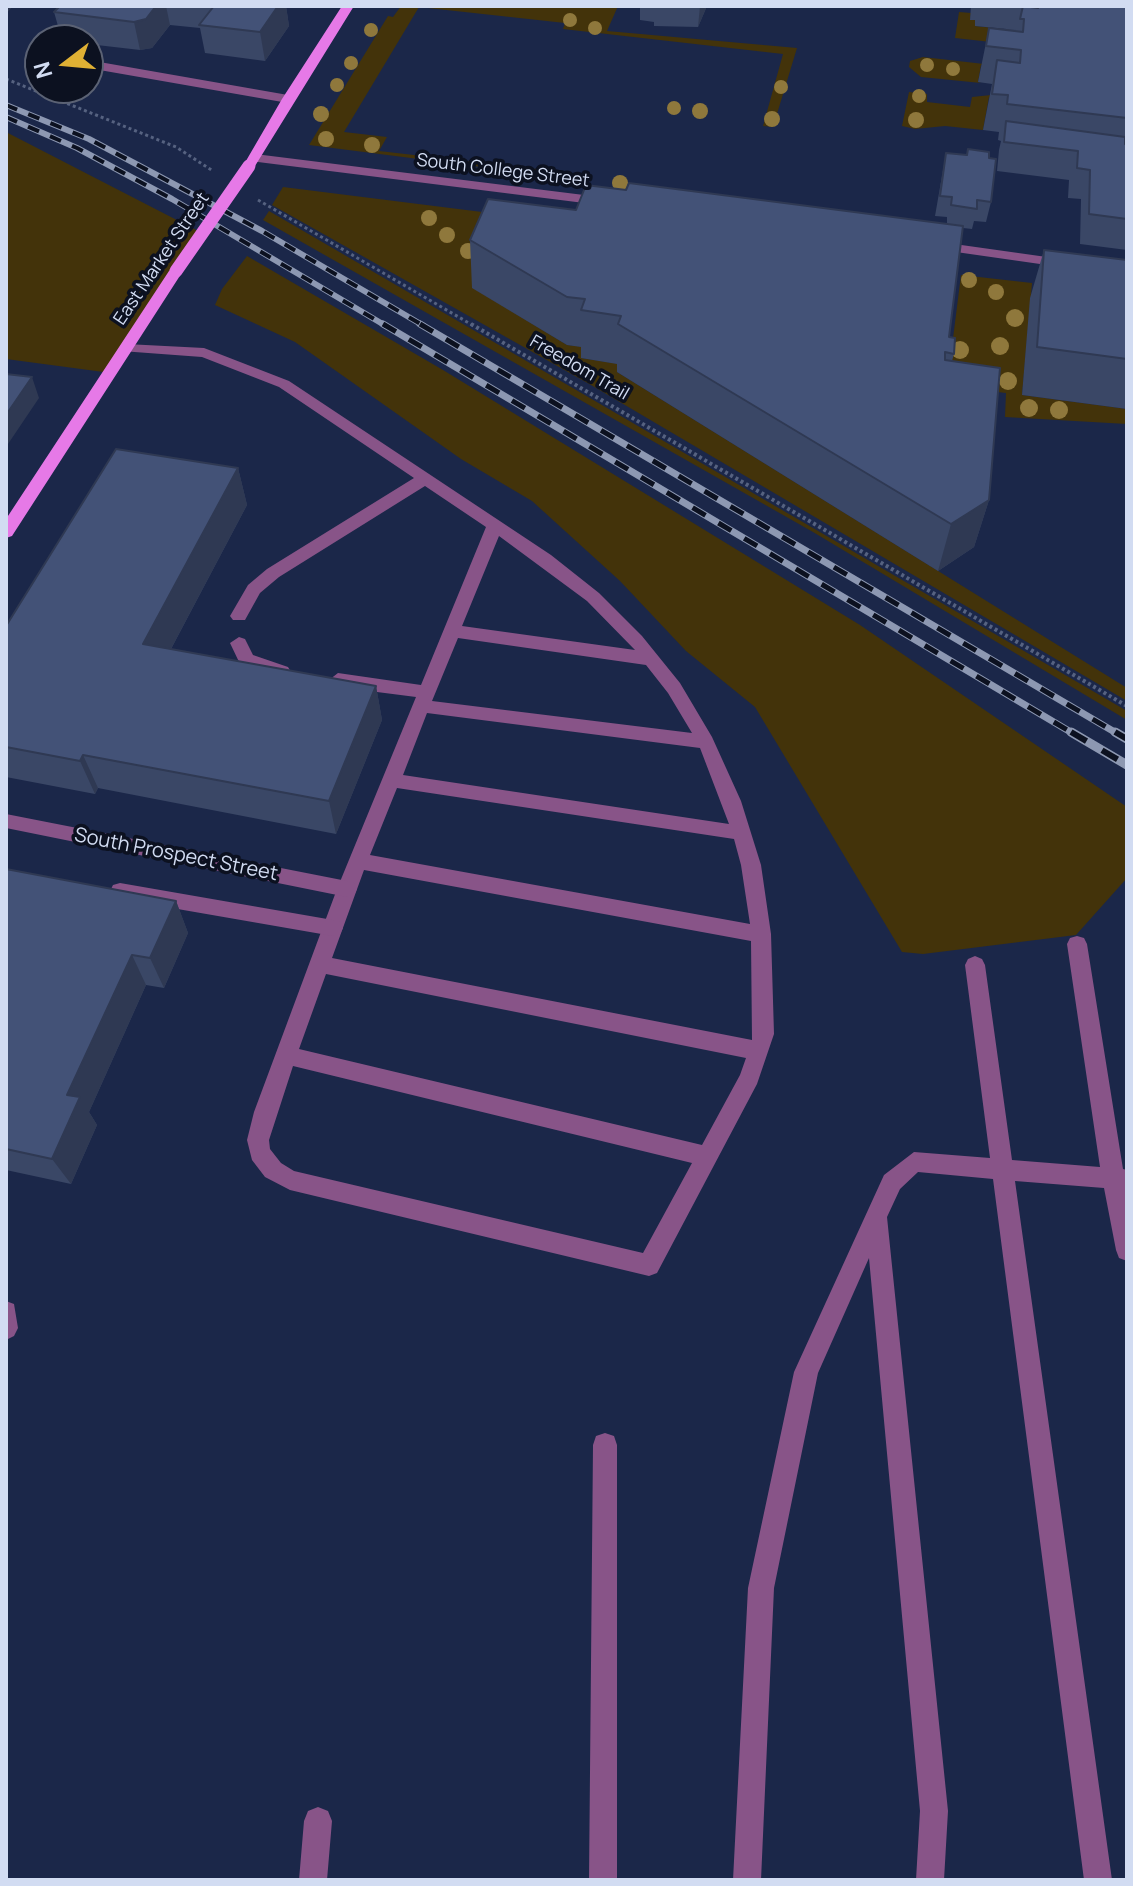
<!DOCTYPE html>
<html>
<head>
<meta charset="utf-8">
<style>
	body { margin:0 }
	#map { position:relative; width:1133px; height:1886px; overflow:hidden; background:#1b2749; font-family:Manrope,sans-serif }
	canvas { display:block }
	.frame { position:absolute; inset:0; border:8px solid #d2dcf2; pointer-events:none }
	.north { position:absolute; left:24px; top:24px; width:80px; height:80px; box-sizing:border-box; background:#0c1120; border:2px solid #5b6274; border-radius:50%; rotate:254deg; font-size:22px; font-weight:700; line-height:32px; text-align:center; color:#d2dcf2 }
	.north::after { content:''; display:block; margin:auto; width:28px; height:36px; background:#dfb034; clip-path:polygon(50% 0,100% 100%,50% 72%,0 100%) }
</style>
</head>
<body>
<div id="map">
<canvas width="1133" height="1886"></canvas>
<div class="frame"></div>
<div class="north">N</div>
</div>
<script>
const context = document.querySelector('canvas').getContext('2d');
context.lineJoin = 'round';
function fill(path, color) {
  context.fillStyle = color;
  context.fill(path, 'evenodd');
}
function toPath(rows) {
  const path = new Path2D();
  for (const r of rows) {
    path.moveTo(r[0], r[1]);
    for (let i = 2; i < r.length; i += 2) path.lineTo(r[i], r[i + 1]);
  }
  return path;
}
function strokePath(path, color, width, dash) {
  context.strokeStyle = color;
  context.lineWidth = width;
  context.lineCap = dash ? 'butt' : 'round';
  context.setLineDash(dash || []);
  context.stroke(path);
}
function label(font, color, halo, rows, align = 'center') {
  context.font = font + ' Manrope,sans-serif';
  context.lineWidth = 7;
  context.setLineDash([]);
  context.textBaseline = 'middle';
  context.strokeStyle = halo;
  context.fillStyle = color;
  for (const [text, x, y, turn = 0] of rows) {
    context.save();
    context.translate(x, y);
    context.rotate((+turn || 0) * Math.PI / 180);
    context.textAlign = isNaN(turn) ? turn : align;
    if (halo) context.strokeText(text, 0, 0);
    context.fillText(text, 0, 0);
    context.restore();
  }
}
const green = toPath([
	[401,6,618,6,607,31,797,48,773,127,763,126,783,54,563,29,565,23,419,7,344,132,387,137,379,151,554,171,552,176,309,145,388,16,393,17],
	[959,12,971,13,970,19,975,20,975,26,1030,32,991,42,955,38],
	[923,57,984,64,981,65,978,82,981,83,921,77,909,67,910,61],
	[909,92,927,94,927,102,970,107,972,97,1001,94,989,97,983,130,945,126,915,129,902,126],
	[6,132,202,233,111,373,6,359],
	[283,187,514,216,473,288,567,345,585,347,581,358,619,364,617,372,1127,688,1127,701,591,385,272,205],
	[269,211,1127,711,1127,720,813,532,263,220],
	[247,256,443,370,860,625,1127,807,1127,878,1076,935,923,954,902,952,755,707,686,651,620,581,532,501,461,459,295,342,215,305,222,289],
	[961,275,1032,283,1022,395,1127,409,1127,424,1005,417,1006,393,947,386]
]);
const pathFar1 = toPath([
	[6,79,176,147,213,171],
	[258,200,474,326]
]);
const path = toPath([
	[471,324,1127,706]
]);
const service = toPath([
	[88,60,288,95,294,99,288,103,88,68,88,60],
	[126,344,204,348,289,381,551,555,599,593,642,636,680,683,712,737,741,801,761,865,771,934,774,1034,757,1084,657,1273,649,1276,290,1190,265,1177,252,1160,247,1140,254,1112,337,889,416,697,338,687,329,680,338,673,421,685,486,527,425,486,279,577,260,593,245,620,233,620,230,616,248,585,267,569,414,478,279,387,202,357,121,351,119,348,126,344],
	[499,536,587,601,635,650,462,626,499,536],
	[458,638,646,665,668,693,692,733,432,701,458,638],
	[427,713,700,748,729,824,403,775,427,713],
	[397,788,734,839,741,865,750,924,370,855,397,788],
	[364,870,751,941,752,1040,332,958,364,870],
	[326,974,746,1058,740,1075,702,1145,299,1049,326,974],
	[293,1066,692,1163,643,1253,294,1171,281,1163,270,1149,269,1140,293,1066],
	[239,637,245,639,253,655,288,667,291,672,288,677,282,678,240,664,230,643,239,637],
	[1077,936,1084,938,1087,944,1123,1169,1127,1170,1127,1261,1119,1258,1116,1250,1104,1188,1015,1181,1112,1880,1084,1880,993,1179,918,1172,900,1189,887,1217,948,1811,944,1880,916,1880,920,1811,869,1258,818,1373,774,1588,761,1880,733,1880,748,1588,794,1372,884,1175,914,1152,990,1158,965,965,968,959,975,956,982,959,985,965,1012,1160,1100,1167,1067,944,1070,938,1077,936],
	[6,1301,14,1304,18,1328,14,1336,6,1340,6,1301],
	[605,1433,614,1436,617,1445,617,1880,589,1880,593,1445,596,1436,605,1433],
	[318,1807,328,1811,332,1821,327,1880,299,1880,304,1821,308,1811,318,1807]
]);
const minor = toPath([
	[6,814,347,881,354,883,357,889,354,895,347,897,6,828,6,814],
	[120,883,333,920,340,922,343,928,340,934,333,936,120,899,113,897,110,891,113,885,120,883]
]);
const tertiary = toPath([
	[255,154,608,198,615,202,608,206,250,161,250,155,255,154],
	[933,241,1068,260,1075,264,1068,268,928,248,926,245,933,241]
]);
const primary = toPath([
	[342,6,354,6,255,166,244,169,243,166,282,99,342,6],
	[176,267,183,271,12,536,6,538,6,519,169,271,176,267]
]);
const railFar2 = toPath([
	[6,105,89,139,262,231,424,326],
	[6,117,77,148,172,199,386,326]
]);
const railFar1 = toPath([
	[383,324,1074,734],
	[420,324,1118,734]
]);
const rail = toPath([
	[1071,732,1127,765],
	[1115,732,1127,739]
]);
const primaryBridge = toPath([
	[176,271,249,166]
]);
const trees = [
	[570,20,7],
	[595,28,7],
	[371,30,7],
	[351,63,7],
	[927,65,7],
	[953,69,7],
	[337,85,7],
	[781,87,7],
	[919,96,7],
	[674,108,7],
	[700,111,8],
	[321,114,8],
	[772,119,8],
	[916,120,8],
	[326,139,8],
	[372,145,8],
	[620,183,8],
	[429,218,8],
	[447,235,8],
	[468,251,8],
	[969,280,8],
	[996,292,8],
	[1015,318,9],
	[1000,346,9],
	[960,350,9],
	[1008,381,9],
	[1029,408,9],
	[1059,410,9]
];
const wall = toPath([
	[60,6,286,6,289,26,265,61,205,53,200,28,170,25,152,48,140,50,88,44,88,40,62,40,54,12],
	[640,6,707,6,698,27,654,26,654,22,640,20],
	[971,6,1127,6,1127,250,1080,244,1081,199,1068,198,1069,180,997,171,999,150,1001,141,998,140,999,132,983,130,992,84,978,82,989,28,1017,30,975,26,975,20,970,20],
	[946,153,989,158,991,202,986,222,974,221,972,229,963,228,949,337,954,354,952,361,989,500,974,547,938,571,617,372,617,364,581,358,581,347,567,345,472,288,470,240,576,210,626,190,947,224,947,217,935,216],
	[1044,250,1127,260,1127,409,1022,395,1030,298],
	[238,468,247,505,171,649,376,686,382,720,336,834,98,788,95,794,6,777,6,626],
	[6,869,176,901,188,933,164,988,146,985,89,1112,97,1125,71,1184,6,1170]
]);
const shadedWall = toPath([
	[6,6,13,6,6,14],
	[156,6,166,6,170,25,152,48,140,50,134,22],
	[278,6,286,6,289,26,265,61,260,32],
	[700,6,707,6,698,27],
	[32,377,39,398,6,447,6,415],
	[238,468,247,505,155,679,143,644],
	[989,500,974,547,938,571,951,524],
	[376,686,382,720,336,834,329,801],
	[83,755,98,788,95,794,80,761],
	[176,901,188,933,164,988,150,958],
	[132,955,146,985,89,1112,97,1125,71,1184,52,1159,67,1095]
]);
const building = toPath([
	[60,6,156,6,146,19,134,22,54,12,60,6],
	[214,6,278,6,260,32,199,25,214,6],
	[1023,6,1038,8,1038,6,1127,6,1127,118,1007,104,1008,95,992,94,997,60,1020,63,1021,50,986,46,989,28,1023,32,1024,19,1020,19,1023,6],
	[1006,121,1125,137,1125,144,1127,145,1127,219,1089,214,1090,170,1077,168,1078,151,1004,142,1006,121],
	[968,149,989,152,989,158,996,159,991,202,977,200,977,209,951,205,952,197,940,196,946,153,967,155,968,149],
	[629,183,963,226,949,337,955,338,954,354,945,352,945,360,1000,368,989,500,951,524,618,324,621,316,581,310,585,299,567,297,470,240,488,199,576,210,586,185,626,190,629,183],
	[1044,250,1127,260,1127,359,1037,347,1044,250],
	[6,374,32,377,6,415,6,374],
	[116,449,238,468,143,644,376,686,329,801,83,755,80,761,6,747,6,626,116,449],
	[6,869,176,901,150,958,132,955,67,1095,80,1097,52,1159,6,1149,6,869]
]);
const farStreetnames = [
	["South College Street",503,171,7],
	["East Market Street",162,259,-56],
	["Freedom Trail",579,368,30]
];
const streetNames = [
	["South Prospect Street",176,855,11]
];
fill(green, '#43330a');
strokePath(pathFar1, '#566280', 3, [3, 3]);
strokePath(path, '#566280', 4, [3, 3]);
fill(service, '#885488');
fill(minor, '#885488');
fill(tertiary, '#885488');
fill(primary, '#e679e7');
strokePath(railFar2, '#8d98b2', 6);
strokePath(railFar1, '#8d98b2', 7);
strokePath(rail, '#8d98b2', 9);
strokePath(railFar2, '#0c1120', 4, [12]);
strokePath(railFar1, '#0c1120', 5, [15]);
strokePath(rail, '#0c1120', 6, [18]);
strokePath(primaryBridge, '#e679e7', 13);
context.fillStyle = '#8f783c';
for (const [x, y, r] of trees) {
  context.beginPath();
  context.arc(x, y, r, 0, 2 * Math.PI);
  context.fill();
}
fill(wall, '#3a4766');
fill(shadedWall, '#2f3953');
fill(building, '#435277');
strokePath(building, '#2f3953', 2);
label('18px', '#d2dcf2', '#0c1120', farStreetnames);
label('20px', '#d2dcf2', '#0c1120', streetNames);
</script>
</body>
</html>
